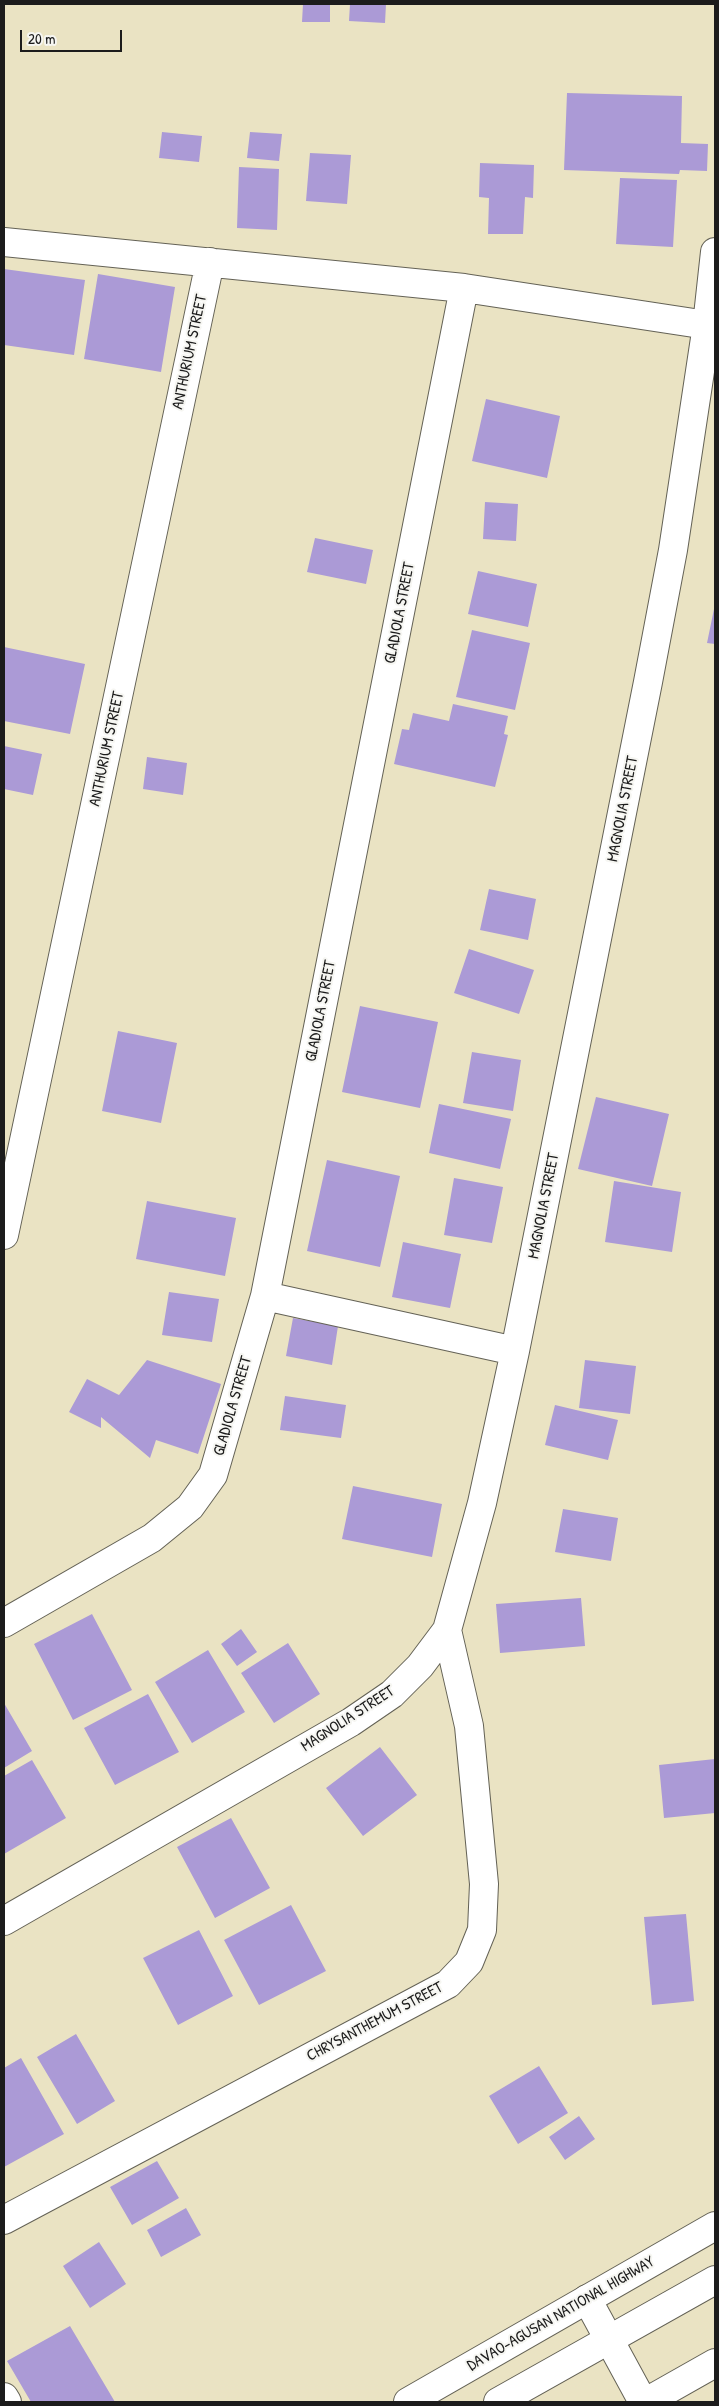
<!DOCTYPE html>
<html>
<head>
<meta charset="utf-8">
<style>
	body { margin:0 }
	#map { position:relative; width:719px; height:2406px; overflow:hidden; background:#eae3c3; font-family:"Patrick Hand",sans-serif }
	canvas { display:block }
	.frame { position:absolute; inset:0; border:5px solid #1c1c1c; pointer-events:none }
	.scale { position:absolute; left:20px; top:30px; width:102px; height:22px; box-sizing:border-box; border:2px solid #1c1c1c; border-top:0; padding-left:6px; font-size:15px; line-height:18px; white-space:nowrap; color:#1c1c1c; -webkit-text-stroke:4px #f6f6f2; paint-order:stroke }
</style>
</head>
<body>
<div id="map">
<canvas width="719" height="2406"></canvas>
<div class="frame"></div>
<div class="scale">20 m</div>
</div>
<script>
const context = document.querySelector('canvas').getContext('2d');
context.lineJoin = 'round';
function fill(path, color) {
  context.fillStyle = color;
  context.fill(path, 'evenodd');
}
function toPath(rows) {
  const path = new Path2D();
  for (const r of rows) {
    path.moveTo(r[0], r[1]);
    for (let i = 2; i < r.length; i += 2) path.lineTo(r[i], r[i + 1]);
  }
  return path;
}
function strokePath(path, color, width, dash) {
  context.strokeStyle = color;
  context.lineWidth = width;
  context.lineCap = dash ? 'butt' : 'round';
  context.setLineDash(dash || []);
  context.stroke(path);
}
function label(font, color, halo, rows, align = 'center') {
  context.font = font + ' "Patrick Hand",sans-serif';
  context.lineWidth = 4;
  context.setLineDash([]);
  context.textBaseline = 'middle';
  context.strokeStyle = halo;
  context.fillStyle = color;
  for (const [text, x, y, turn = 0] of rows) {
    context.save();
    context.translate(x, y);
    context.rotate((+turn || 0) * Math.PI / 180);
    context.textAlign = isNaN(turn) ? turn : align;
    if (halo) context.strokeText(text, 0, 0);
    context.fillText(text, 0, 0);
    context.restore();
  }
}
const building = toPath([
	[303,4,330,4,330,22,302,22],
	[350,4,386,4,385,23,349,21],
	[567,93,682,96,681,143,708,144,707,171,680,170,679,174,564,170],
	[162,132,202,136,199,162,159,158],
	[250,132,282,134,279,161,247,158],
	[310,153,351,155,347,204,306,201],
	[480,163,534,165,533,198,525,197,523,234,488,234,489,198,479,197],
	[239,167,279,169,277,230,237,228],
	[620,178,677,180,673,247,616,244],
	[4,269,85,280,74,355,4,345],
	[98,274,175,287,161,372,84,359],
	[486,399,560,416,547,478,472,461],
	[485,502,518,504,516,541,483,539],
	[315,538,373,550,366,584,307,572],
	[478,571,537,584,528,627,468,614],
	[714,609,715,609,715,644,707,643],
	[472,630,530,643,515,710,456,697],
	[4,647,85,664,70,734,4,721],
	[453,704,508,716,504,734,508,735,495,787,394,764,402,729,409,730,413,713,449,721],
	[4,746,42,754,33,795,4,789],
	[147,757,187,763,183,795,143,789],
	[489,889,536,899,528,940,480,930],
	[469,949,534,970,519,1014,454,993],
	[360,1006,438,1022,420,1108,342,1092],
	[118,1031,177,1043,161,1123,102,1111],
	[472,1052,521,1060,513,1111,463,1103],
	[596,1097,669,1114,652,1186,578,1169],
	[439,1104,511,1119,500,1169,429,1153],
	[327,1160,400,1176,380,1267,307,1251],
	[454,1178,503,1187,492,1243,444,1235],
	[614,1181,681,1192,672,1252,605,1242],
	[147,1201,236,1218,225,1276,136,1259],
	[403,1242,461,1254,450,1308,392,1297],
	[169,1292,219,1299,212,1342,162,1335],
	[293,1318,338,1326,332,1365,286,1356],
	[147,1360,221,1384,198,1454,156,1440,150,1458,101,1417,101,1428,69,1412,87,1379,119,1395],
	[585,1360,636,1366,630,1414,579,1408],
	[285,1396,346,1405,341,1438,280,1430],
	[555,1405,618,1420,608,1460,545,1445],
	[353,1486,442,1504,432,1557,342,1539],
	[563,1509,618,1518,611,1561,555,1552],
	[581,1598,585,1646,500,1653,496,1604],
	[92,1614,132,1690,73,1720,34,1644],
	[241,1629,257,1652,237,1666,221,1644],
	[288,1643,320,1694,274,1723,241,1673],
	[208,1650,245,1712,192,1743,155,1682],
	[148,1694,179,1752,115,1785,84,1728],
	[4,1703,32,1751,4,1768],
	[380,1747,417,1795,363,1836,326,1788],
	[715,1759,715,1813,664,1818,659,1765],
	[32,1760,66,1818,4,1854,4,1776],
	[231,1818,270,1888,215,1918,177,1847],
	[291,1905,326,1971,259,2005,224,1940],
	[686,1914,694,2001,652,2005,644,1917],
	[199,1930,233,1996,178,2025,143,1958],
	[76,2034,115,2101,77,2124,37,2057],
	[21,2058,64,2134,4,2167,4,2068],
	[539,2066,568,2113,518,2144,489,2096],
	[579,2116,595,2139,565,2160,549,2137],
	[157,2161,179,2198,132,2225,110,2187],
	[186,2208,201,2235,161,2257,147,2230],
	[99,2242,126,2284,90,2308,63,2266],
	[70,2326,115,2402,31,2402,7,2361]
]);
const street = toPath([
	[4,242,464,288,707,325],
	[4,1235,210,262],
	[265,1296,515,1351],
	[4,1623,152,1538,190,1507,213,1475,265,1296,464,288],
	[4,1921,351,1722,392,1694,420,1666,447,1630,482,1503,515,1351,648,682,673,550,707,325,715,252],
	[4,2220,448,1984,469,1962,482,1930,484,1884,469,1726,447,1630],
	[587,2299,643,2402],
	[4,2397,7,2402],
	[646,2402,715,2363]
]);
const highway = toPath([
	[408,2402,715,2226],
	[498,2402,715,2280]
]);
const streetNames = [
	["ANTHURIUM STREET",190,352,-78],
	["GLADIOLA STREET",400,613,-79],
	["ANTHURIUM STREET",107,749,-78],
	["MAGNOLIA STREET",623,809,-79],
	["GLADIOLA STREET",321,1011,-79],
	["MAGNOLIA STREET",544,1206,-79],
	["GLADIOLA STREET",233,1406,-74],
	["MAGNOLIA STREET",348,1719,-33],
	["CHRYSANTHEMUM STREET",375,2022,-28],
	["DAVAO-AGUSAN NATIONAL HIGHWAY",561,2314,-30]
];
fill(building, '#ab9ad6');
strokePath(street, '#646256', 30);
strokePath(highway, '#646256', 30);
strokePath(street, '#fff', 28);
strokePath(highway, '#fff', 28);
label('16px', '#1c1c1c', '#f6f6f2', streetNames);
</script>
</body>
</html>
